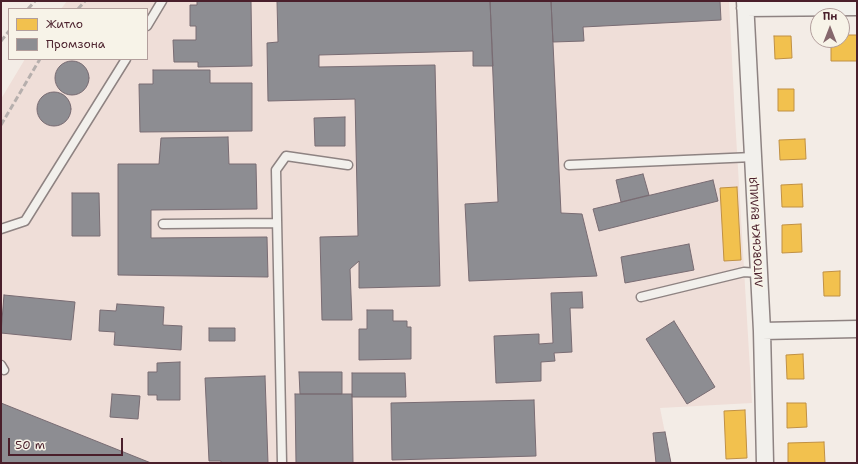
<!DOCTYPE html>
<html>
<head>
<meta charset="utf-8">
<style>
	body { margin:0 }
	#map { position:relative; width:858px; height:464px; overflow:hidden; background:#f3ece6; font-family:"Shantell Sans",sans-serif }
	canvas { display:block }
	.frame { position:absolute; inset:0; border:2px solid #4a1f2b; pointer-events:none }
	.legend { position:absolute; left:8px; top:8px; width:140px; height:52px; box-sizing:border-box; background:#f7f3e8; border:1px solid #b29e9c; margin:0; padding:5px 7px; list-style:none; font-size:12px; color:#4a1f2b }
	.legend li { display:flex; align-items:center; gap:8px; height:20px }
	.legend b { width:20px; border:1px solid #b29e9c }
	.north { position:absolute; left:810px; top:8px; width:40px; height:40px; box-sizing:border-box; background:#f7f3e8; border:1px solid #b29e9c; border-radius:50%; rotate:0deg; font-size:11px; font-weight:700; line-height:16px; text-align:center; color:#4a1f2b }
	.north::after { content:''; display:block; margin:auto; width:14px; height:18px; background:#85676c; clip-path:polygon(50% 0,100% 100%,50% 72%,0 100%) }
	.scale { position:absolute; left:8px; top:438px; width:115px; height:18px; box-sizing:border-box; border:2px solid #4a1f2b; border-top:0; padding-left:5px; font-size:12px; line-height:14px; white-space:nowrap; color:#4a1f2b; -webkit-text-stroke:3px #f7f3e8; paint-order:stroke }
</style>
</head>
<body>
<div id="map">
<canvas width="858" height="464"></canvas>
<div class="frame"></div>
<ul class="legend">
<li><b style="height:11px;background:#f2c14e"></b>Житло</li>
<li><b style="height:11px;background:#8d8d92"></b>Промзона</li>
</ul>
<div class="north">Пн</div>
<div class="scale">50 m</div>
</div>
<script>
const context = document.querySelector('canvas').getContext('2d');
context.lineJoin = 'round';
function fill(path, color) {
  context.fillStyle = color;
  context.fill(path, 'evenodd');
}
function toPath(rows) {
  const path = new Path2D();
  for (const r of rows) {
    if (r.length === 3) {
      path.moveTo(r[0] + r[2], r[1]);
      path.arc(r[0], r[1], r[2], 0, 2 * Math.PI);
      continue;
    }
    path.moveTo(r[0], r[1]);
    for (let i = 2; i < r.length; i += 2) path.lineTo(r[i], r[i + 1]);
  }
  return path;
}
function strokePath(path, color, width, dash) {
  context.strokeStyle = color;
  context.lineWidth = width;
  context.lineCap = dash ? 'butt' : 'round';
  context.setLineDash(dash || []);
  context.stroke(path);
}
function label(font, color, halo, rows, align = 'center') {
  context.font = font + ' "Shantell Sans",sans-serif';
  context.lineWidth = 4;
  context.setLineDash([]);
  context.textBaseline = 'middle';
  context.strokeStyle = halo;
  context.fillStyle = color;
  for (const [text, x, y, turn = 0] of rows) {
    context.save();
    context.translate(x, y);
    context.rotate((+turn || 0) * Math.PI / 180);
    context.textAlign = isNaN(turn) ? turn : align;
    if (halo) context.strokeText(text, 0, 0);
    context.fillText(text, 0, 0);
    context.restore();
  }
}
const built = toPath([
	[67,1,729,1,735,118,752,403,660,408,671,463,1,463,1,99,25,59,147,59,147,9,61,9]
]);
const homes = toPath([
	[842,35,857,35,857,61,831,61,831,40,842,40,842,35],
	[774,36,791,36,792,58,775,59,774,36],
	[778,89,794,89,794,111,778,111,778,89],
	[805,139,806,159,780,160,779,140,805,139],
	[802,184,803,207,782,207,781,185,802,184],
	[737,187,741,260,724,261,720,188,737,187],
	[801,224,802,252,782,253,782,225,801,224],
	[840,271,840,296,824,296,823,272,840,271],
	[803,354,804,379,787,379,786,355,803,354],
	[787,403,806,403,807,427,787,428,787,403],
	[745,410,747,458,726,459,724,411,745,410],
	[824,442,825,463,788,463,788,443,824,442]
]);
const industry = toPath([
	[197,1,251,1,252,66,198,67,198,62,174,62,173,40,196,40,196,26,190,26,190,5,197,5,197,1],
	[277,1,490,1,493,66,473,66,473,51,319,55,319,67,435,65,440,286,359,288,359,261,350,269,352,320,322,320,320,237,358,236,355,99,268,101,267,43,278,42,277,1],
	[490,1,551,1,561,213,582,214,597,276,469,281,465,204,498,202,490,1],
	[551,1,720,1,721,20,583,27,584,41,553,42,551,1],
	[72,78,17],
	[153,70,210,70,210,83,252,83,252,131,140,132,139,84,153,84,153,70],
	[54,109,17],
	[345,117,345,146,315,146,314,118,345,117],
	[228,137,229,164,256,164,257,209,151,210,151,238,267,237,268,277,118,275,118,164,159,164,161,138,228,137],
	[643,174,649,195,621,202,616,180,643,174],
	[713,180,718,201,599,231,593,209,713,180],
	[72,193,99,193,100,236,72,236,72,193],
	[689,244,694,270,625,283,621,257,689,244],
	[582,292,583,308,570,308,572,352,554,353,555,361,541,362,541,381,496,383,494,336,539,334,539,344,553,343,551,293,582,292],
	[4,295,75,302,71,340,1,333,4,295],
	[117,304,164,307,163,325,182,326,181,350,114,345,115,332,99,331,100,310,116,311,117,304],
	[367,310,393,310,393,321,407,321,407,327,411,327,411,359,359,360,359,329,367,329,367,310],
	[674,321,715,387,687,404,646,339,674,321],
	[209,328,235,328,235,341,209,341,209,328],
	[180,362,180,400,157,400,157,395,148,395,148,372,157,372,157,363,180,362],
	[299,372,342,372,342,394,300,394,299,372],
	[352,373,405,373,406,397,352,397,352,373],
	[265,376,268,463,221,463,221,461,209,461,205,378,265,376],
	[112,394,140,396,138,419,110,417,112,394],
	[295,394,352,394,353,463,296,463,295,394],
	[534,400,536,456,392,460,391,403,534,400],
	[1,403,151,463,1,463,1,403],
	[665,432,671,463,656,463,653,433,665,432]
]);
const service = toPath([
	[147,26,162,1],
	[569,165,753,157],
	[163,224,276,223],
	[1,229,25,221,126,59],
	[641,297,744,272,759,273],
	[1,365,4,370],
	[282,463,276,170,286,156,348,165]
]);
const minor = toPath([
	[745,1,762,331,765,463],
	[745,8,857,7],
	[762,331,857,329]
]);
const rail = toPath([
	[28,9,35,1],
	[78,9,85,1],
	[1,41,9,31],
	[1,125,40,59]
]);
const streetNames = [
	["ЛИТОВСЬКА ВУЛИЦЯ",757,232,-93]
];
fill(built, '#efded8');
fill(homes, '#f2c14e');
strokePath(homes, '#c09044', 1);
fill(industry, '#8d8d92');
strokePath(industry, '#796c73', 1);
strokePath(service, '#8e8382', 11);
strokePath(minor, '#8e8382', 19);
strokePath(service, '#f2f0ec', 8);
strokePath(minor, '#f2f0ec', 16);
strokePath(rail, '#b6afad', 3, [6, 3]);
label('11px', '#4a1f2b', '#f7f3e8', streetNames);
</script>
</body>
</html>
